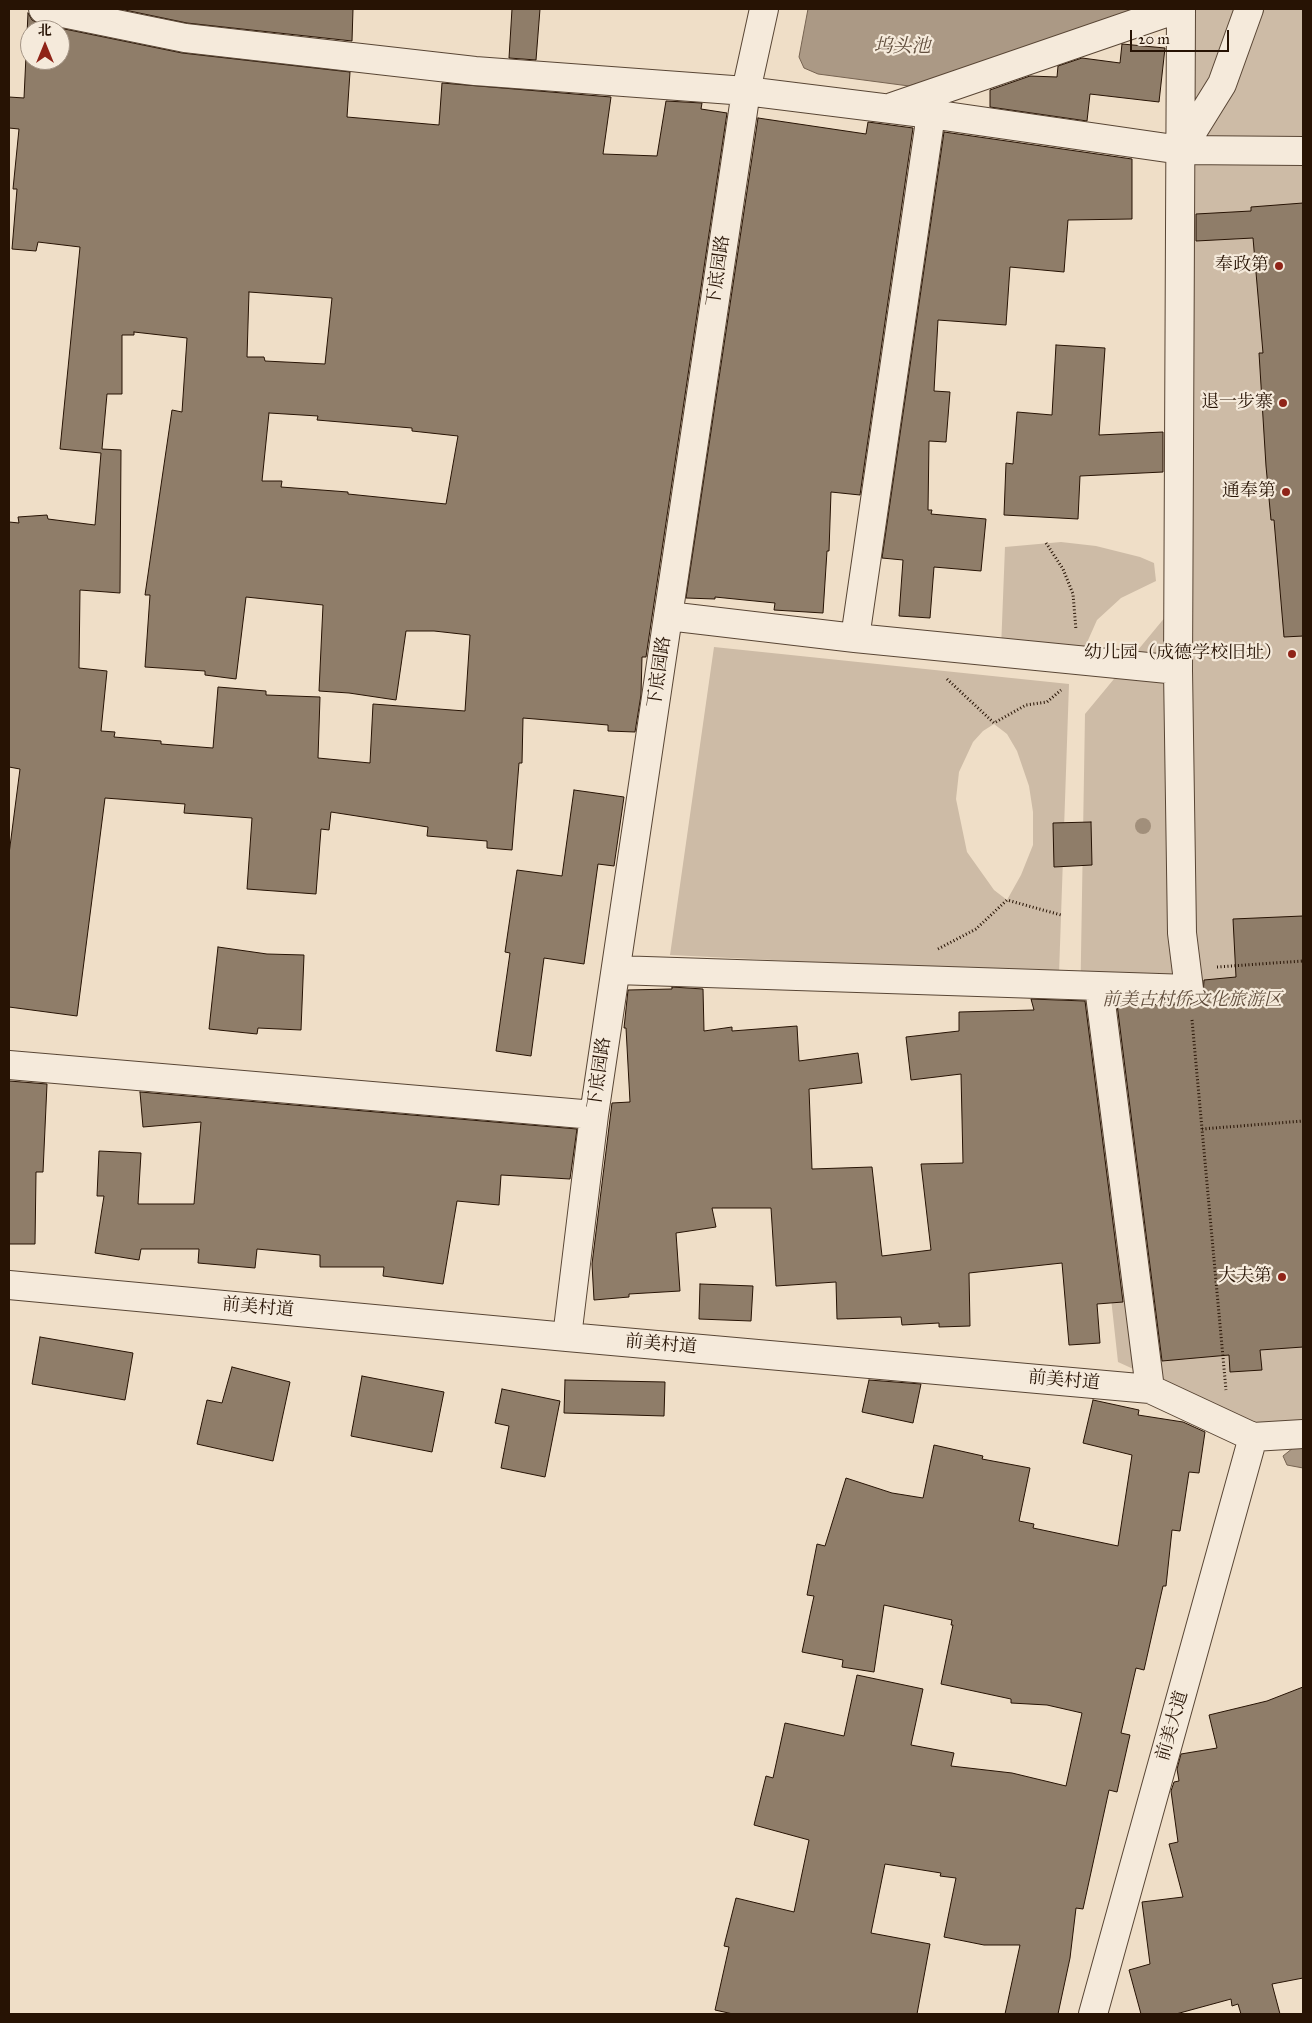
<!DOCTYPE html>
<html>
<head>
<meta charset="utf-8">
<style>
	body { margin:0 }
	#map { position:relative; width:1312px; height:2023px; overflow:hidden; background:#efdec7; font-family:"IM FELL Great Primer","Noto Serif SC",serif }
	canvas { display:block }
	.frame { position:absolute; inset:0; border:10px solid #271304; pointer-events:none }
	.north { position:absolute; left:20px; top:20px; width:50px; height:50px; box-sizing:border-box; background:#f5eadb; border:1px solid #a39485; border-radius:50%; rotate:0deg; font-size:14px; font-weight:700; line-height:20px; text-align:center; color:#271304 }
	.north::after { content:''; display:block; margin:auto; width:18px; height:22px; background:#8f2418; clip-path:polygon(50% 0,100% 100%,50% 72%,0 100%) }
	.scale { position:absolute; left:1130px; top:30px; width:99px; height:22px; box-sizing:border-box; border:2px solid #271304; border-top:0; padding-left:6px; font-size:15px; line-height:18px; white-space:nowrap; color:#271304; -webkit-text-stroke:4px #f5eadb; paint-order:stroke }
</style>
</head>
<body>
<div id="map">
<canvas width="1312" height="2023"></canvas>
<div class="frame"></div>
<div class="north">北</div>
<div class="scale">20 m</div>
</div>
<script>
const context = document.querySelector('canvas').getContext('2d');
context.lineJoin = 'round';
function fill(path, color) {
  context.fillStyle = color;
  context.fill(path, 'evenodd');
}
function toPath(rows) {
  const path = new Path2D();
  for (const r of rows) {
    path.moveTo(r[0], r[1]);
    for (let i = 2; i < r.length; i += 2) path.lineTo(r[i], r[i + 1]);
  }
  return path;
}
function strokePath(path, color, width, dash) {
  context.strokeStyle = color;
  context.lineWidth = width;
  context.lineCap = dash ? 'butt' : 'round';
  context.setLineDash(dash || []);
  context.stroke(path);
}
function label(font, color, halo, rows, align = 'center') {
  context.font = font + ' "IM FELL Great Primer","Noto Serif SC",serif';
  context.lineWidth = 4.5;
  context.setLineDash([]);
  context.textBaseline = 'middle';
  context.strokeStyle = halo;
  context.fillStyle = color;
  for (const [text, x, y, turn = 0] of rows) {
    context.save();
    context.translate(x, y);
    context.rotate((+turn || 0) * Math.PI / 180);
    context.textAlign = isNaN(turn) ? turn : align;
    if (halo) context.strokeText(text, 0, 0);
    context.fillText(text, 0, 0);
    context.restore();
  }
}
const green = toPath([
	[1193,9,1303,9,1303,1422,1256,1425,1118,1362,1080,1016,1085,714,1171,610],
	[1061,542,1096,546,1140,557,1154,563,1156,581,1121,598,1097,620,1085,647,1001,649,1005,547],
	[714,647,1069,684,1059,974,670,955],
	[994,724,1007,734,1017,751,1029,786,1033,812,1033,845,1021,875,1007,900,994,890,967,852,956,799,959,772,973,742,983,731]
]);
const water = toPath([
	[808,9,1162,9,909,86,818,74,804,68,799,57,808,9],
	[1293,1448,1303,1448,1303,1468,1287,1465,1283,1456,1293,1448]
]);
const building = toPath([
	[120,9,353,9,352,41,187,23,120,9],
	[512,9,540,9,536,60,509,58,512,9],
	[28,13,32,20,40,24,182,53,350,72,347,117,439,125,442,83,611,97,603,154,657,156,666,101,702,103,701,109,727,113,646,657,642,657,641,695,635,732,608,731,608,725,523,718,522,763,519,763,512,850,487,848,487,841,427,836,428,827,331,812,329,830,321,829,316,894,247,889,252,818,184,813,185,804,105,798,77,1016,9,1007,9,854,20,769,9,767,9,522,19,523,18,517,47,515,48,519,95,525,101,453,60,449,80,247,38,242,36,251,12,249,17,189,13,189,19,129,9,128,9,97,24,98,28,13],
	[30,30,60,30,60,60,30,60,30,30],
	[249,292,332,298,325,364,265,361,264,357,247,357,249,292],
	[134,332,187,338,182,412,172,410,145,595,150,595,145,667,205,671,205,675,236,679,246,597,323,605,319,691,349,693,396,700,406,631,434,631,470,635,465,711,373,704,370,763,318,758,320,697,266,695,266,691,218,687,213,748,161,744,161,741,114,737,115,732,101,731,107,671,79,668,80,590,120,593,121,450,102,449,107,394,122,394,122,335,134,335,134,332],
	[269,413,318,416,317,420,412,428,412,431,458,436,446,504,348,494,348,492,281,487,282,481,262,481,269,413],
	[1122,44,1165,48,1159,102,1090,94,1087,121,990,107,990,90,1030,76,1057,77,1058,66,1082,58,1120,63,1122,44],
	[758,118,866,134,868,122,913,128,860,495,831,492,829,551,827,551,823,613,774,610,775,603,715,597,715,599,686,598,758,118],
	[944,132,1132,159,1132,219,1068,220,1064,272,1010,267,1006,325,938,320,934,391,950,392,946,442,929,441,928,510,932,510,931,514,986,519,981,571,934,567,930,618,899,616,903,560,882,558,944,132],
	[1303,203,1303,636,1284,637,1274,520,1271,520,1266,466,1259,353,1263,353,1253,238,1196,241,1196,214,1251,211,1251,207,1303,203],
	[1056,345,1105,348,1099,435,1163,432,1163,472,1080,476,1078,519,1004,515,1006,463,1013,464,1017,412,1052,415,1056,345],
	[574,790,624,797,614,866,598,864,584,964,544,958,531,1056,496,1051,510,953,505,952,517,870,562,876,574,790],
	[1091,822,1092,865,1054,867,1053,823,1091,822],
	[1303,916,1303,1347,1260,1350,1262,1370,1230,1372,1229,1355,1162,1361,1117,1004,1188,1005,1197,1003,1203,995,1204,980,1236,977,1233,919,1303,916],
	[218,947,267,954,304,955,301,1030,258,1028,257,1034,209,1029,218,947],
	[672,987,703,989,704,1031,732,1027,732,1031,797,1026,799,1061,858,1053,862,1083,809,1089,812,1169,872,1167,882,1256,931,1250,921,1164,963,1163,961,1074,911,1080,906,1037,959,1031,959,1012,1034,1010,1031,999,1085,1001,1123,1302,1097,1304,1100,1343,1069,1345,1062,1263,969,1273,970,1326,939,1327,939,1323,902,1325,901,1317,837,1319,836,1282,776,1286,771,1208,712,1208,716,1227,676,1233,680,1291,629,1294,629,1297,594,1300,592,1264,612,1103,630,1102,626,1028,624,1028,628,990,672,989,672,987],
	[9,1081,47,1084,43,1172,36,1172,35,1244,9,1244,9,1081],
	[140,1092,577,1129,570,1179,501,1175,499,1205,457,1201,443,1284,383,1276,384,1267,320,1267,320,1255,257,1249,255,1268,198,1263,199,1249,141,1249,139,1260,95,1253,104,1196,97,1196,99,1151,141,1153,138,1204,194,1204,201,1122,143,1127,140,1092],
	[700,1284,753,1286,751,1321,699,1319,700,1284],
	[40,1337,133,1353,125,1400,32,1384,40,1337],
	[232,1367,290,1382,273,1461,197,1444,207,1400,222,1403,232,1367],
	[362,1376,444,1392,432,1452,351,1436,362,1376],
	[565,1380,665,1382,664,1416,564,1413,565,1380],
	[869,1380,921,1384,913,1423,862,1412,869,1380],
	[502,1389,560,1401,545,1477,501,1468,509,1426,495,1423,502,1389],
	[1093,1400,1139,1410,1138,1415,1183,1422,1205,1432,1199,1473,1189,1472,1180,1531,1172,1530,1166,1586,1163,1586,1144,1670,1136,1668,1121,1733,1130,1735,1117,1792,1109,1790,1083,1909,1076,1908,1070,1958,1058,2014,1005,2014,1020,1945,984,1945,944,1937,956,1878,940,1876,941,1873,885,1864,871,1933,930,1944,917,2014,733,2014,715,2010,729,1947,724,1946,736,1898,794,1912,809,1840,754,1825,766,1776,773,1778,785,1723,844,1736,857,1675,923,1689,911,1745,954,1753,951,1766,1012,1773,1066,1786,1082,1713,1047,1705,1011,1703,1011,1699,941,1684,953,1625,951,1625,952,1620,884,1605,874,1672,842,1667,843,1660,802,1652,814,1596,807,1595,817,1544,825,1546,846,1478,892,1493,923,1498,934,1445,983,1456,982,1459,1030,1468,1019,1521,1034,1524,1033,1528,1118,1546,1132,1455,1083,1443,1093,1400],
	[1303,1687,1303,1978,1272,1984,1280,2014,1241,2014,1238,2004,1232,2006,1231,1999,1176,2014,1141,2014,1129,1970,1150,1964,1142,1902,1183,1897,1169,1844,1178,1842,1171,1791,1174,1782,1179,1781,1177,1769,1181,1754,1217,1748,1209,1715,1267,1701,1303,1687]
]);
const path = toPath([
	[1046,543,1063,569,1073,594,1076,630],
	[947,679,994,723,1026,705,1047,702,1061,690],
	[938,949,976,929,1007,900,1061,915],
	[1217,967,1303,961],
	[1192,1020,1226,1390],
	[1202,1129,1303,1121]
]);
const minor = toPath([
	[43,9,185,38,475,71,746,91,931,114,1181,150,1303,151],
	[892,107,1177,9],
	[1181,150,1222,84,1249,9],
	[668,616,855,638,1178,670],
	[855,638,931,114],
	[616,970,1189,989,1182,933,1178,670,1181,9],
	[1099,987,1150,1389],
	[9,1065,594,1115],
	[9,1285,567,1337,1150,1389,1253,1437,1303,1434],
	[567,1337,594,1115,746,91,764,9],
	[1093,2014,1253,1437]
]);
const trees = [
	[1143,826]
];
const markers = [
	[1279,266,5,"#8f2418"],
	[1283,403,5,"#8f2418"],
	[1286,492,5,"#8f2418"],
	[1292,654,5,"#8f2418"],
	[1282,1277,5,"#8f2418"]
];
const poiNames = [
	["奉政第",1269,266],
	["退一步寨",1273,403],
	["通奉第",1276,492],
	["幼儿园（成德学校旧址）",1282,654],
	["大夫第",1272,1277]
];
const streetNames = [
	["下底园路",719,271,-82],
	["下底园路",660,672,-82],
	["下底园路",600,1073,-82],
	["前美村道",258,1308,5],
	["前美村道",661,1345,5],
	["前美村道",1064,1381,5],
	["前美大道",1173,1726,-74]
];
const parkNames = [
	["前美古村侨文化旅游区",1192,1001]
];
const waterNames = [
	["坞头池",902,47]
];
fill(green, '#cdbba6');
fill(water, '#ab9985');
strokePath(water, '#766351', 1);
fill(building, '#8f7d69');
strokePath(building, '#271304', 1);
strokePath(minor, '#594635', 30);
strokePath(path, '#271304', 3, [1, 2.5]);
strokePath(minor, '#f5eadb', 28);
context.fillStyle = '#a18f7b';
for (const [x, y] of trees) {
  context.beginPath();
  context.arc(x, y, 8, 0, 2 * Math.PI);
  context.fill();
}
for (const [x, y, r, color] of markers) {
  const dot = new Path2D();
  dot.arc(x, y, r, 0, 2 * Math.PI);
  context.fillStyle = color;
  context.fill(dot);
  strokePath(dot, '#f5eadb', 2);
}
label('18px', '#271304', '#f5eadb', poiNames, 'right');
label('18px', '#271304', '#f5eadb', streetNames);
label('italic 18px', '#614e3d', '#f5eadb', parkNames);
label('italic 19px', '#624f3e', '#f5eadb', waterNames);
</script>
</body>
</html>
